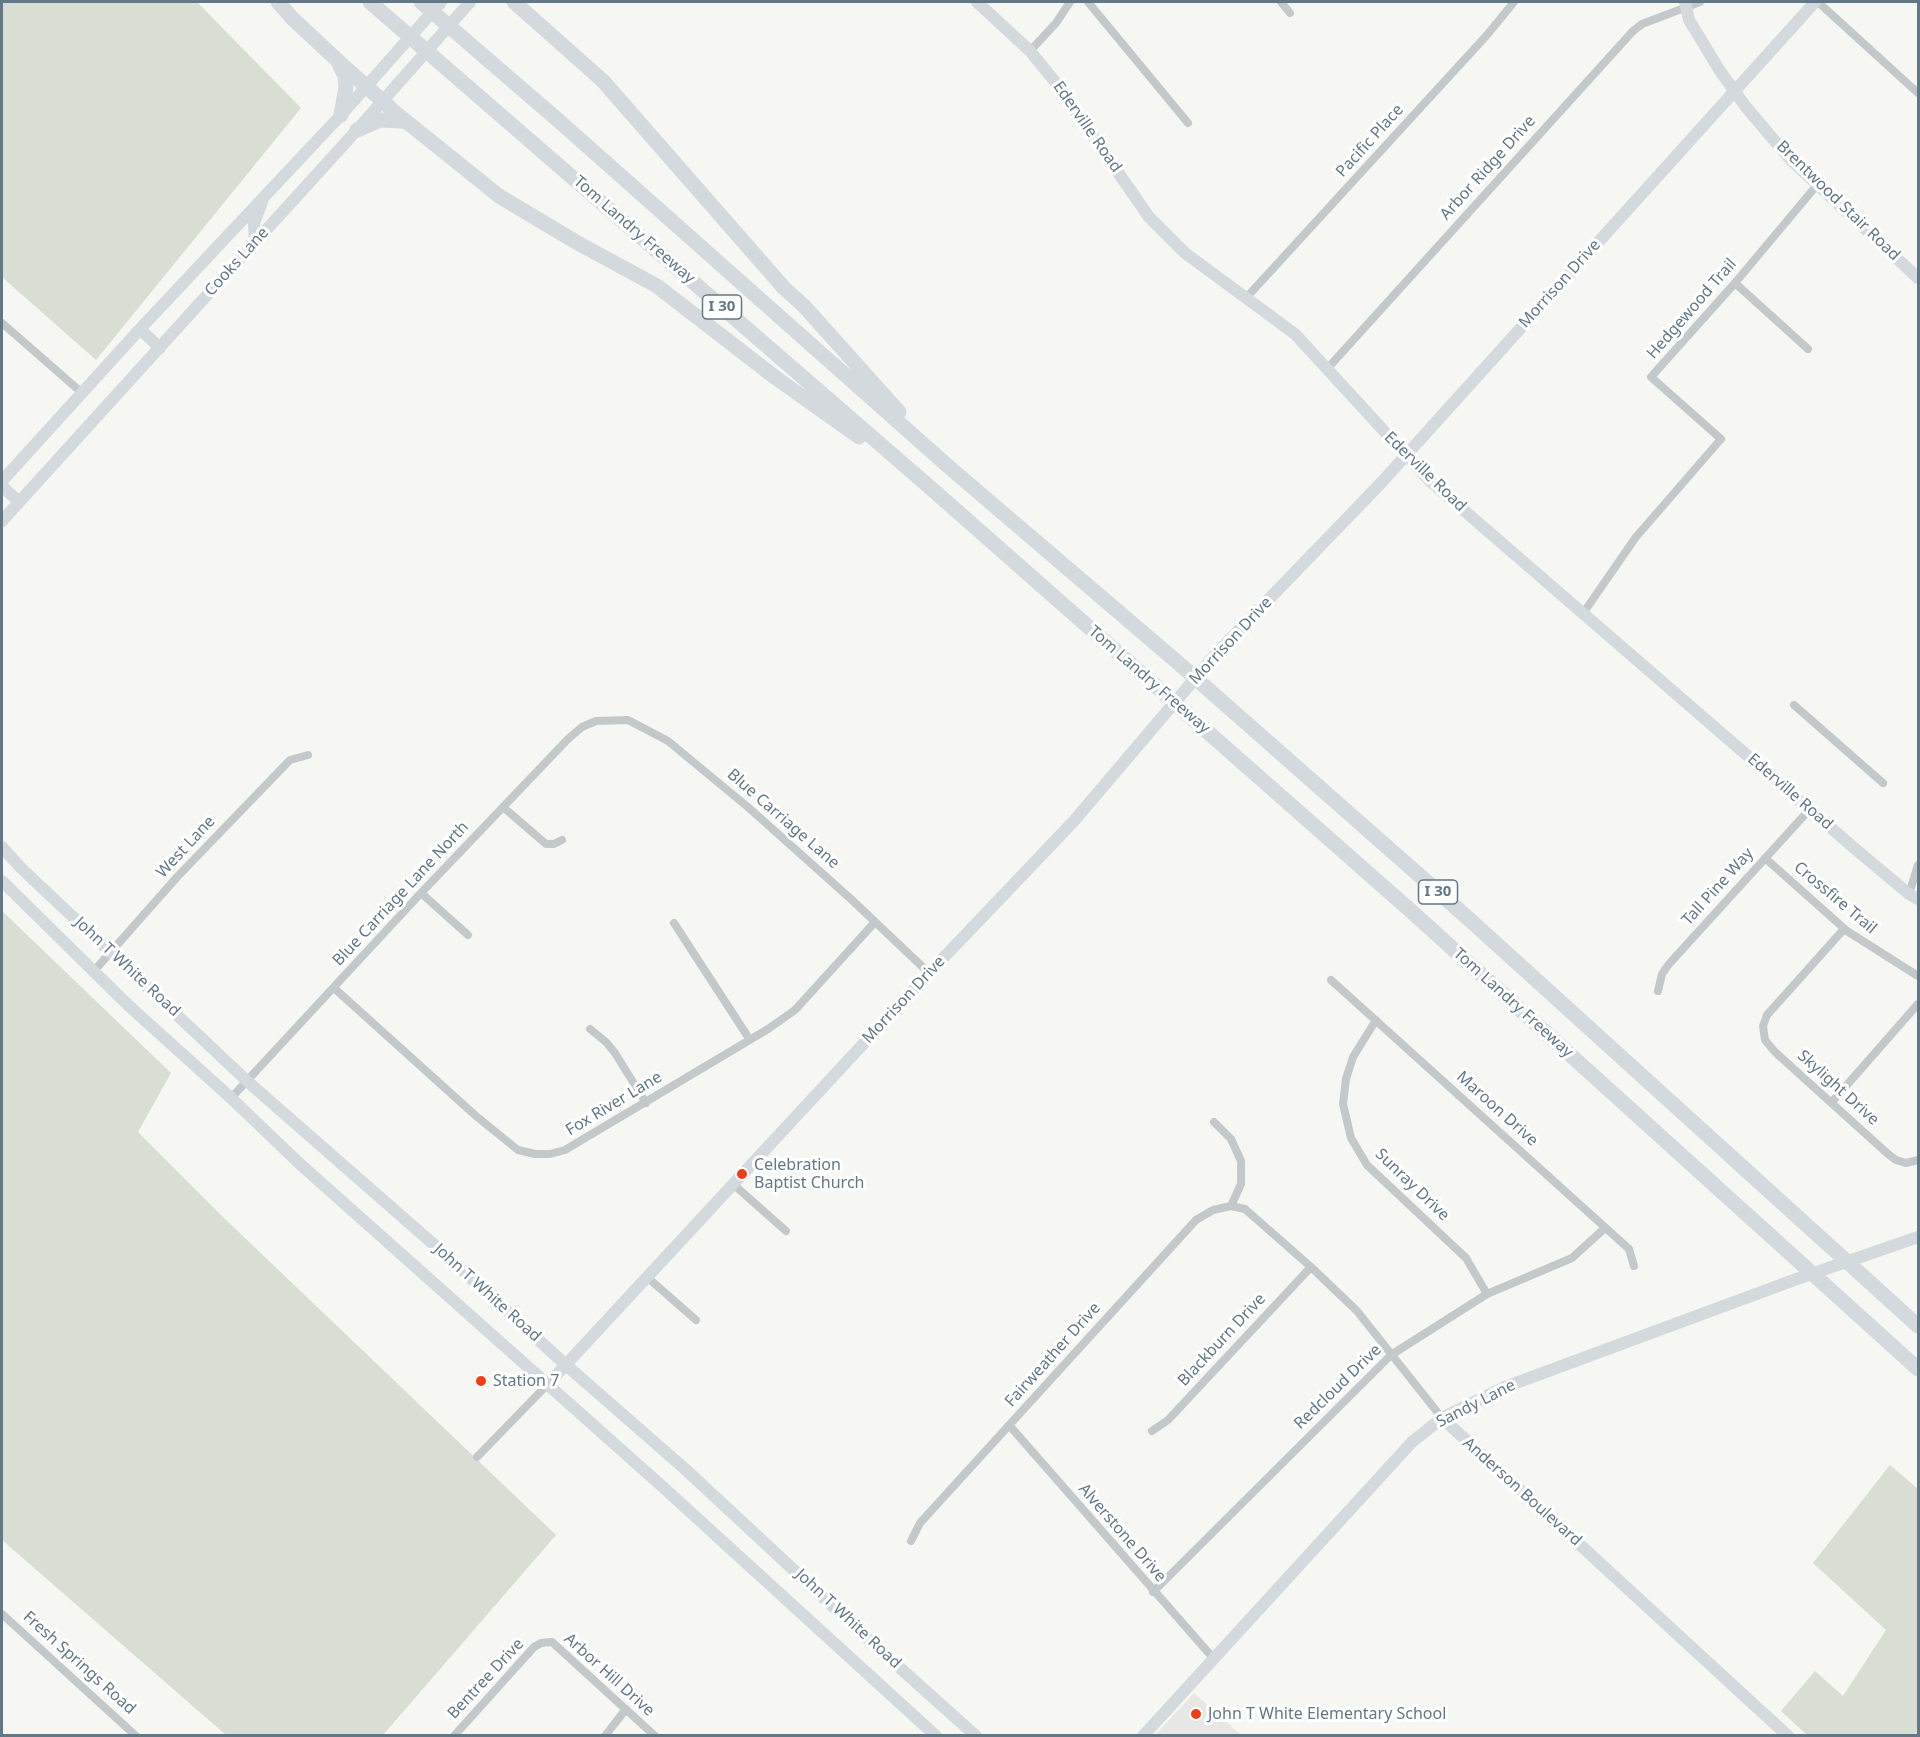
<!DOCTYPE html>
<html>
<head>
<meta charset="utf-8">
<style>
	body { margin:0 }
	#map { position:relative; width:1920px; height:1737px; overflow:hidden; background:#f6f6f2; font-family:"Noto Sans",sans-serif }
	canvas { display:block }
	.frame { position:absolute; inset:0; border:3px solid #637886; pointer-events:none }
</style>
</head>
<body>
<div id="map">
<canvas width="1920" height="1737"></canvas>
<div class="frame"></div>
</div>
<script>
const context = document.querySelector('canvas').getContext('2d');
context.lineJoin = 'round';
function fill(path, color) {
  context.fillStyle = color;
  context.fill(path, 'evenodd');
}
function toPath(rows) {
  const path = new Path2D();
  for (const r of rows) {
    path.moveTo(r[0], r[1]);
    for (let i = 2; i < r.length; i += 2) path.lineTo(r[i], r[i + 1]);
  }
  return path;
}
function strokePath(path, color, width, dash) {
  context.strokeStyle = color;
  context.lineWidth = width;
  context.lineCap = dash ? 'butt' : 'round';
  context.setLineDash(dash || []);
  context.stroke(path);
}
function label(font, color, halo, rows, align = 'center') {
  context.font = font + ' "Noto Sans",sans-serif';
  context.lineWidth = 6;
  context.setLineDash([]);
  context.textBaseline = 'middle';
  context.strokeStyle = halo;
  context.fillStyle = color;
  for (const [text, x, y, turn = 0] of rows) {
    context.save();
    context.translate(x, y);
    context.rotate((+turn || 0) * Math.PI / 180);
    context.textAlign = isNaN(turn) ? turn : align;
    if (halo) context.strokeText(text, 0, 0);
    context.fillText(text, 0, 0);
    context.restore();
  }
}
const built = toPath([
	[1194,1693,1241,1735,1155,1735]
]);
const green = toPath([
	[2,2,197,2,301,108,96,360,2,277],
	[2,911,171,1073,138,1132,224,1218,556,1535,383,1735,226,1735,2,1540],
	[1890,1465,1918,1489,1918,1735,1807,1735,1781,1711,1815,1671,1843,1696,1886,1630,1813,1563]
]);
const street = toPath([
	[1088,2,1188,123],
	[1281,2,1290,13],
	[1818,2,1918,93],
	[1030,51,1056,23,1070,2],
	[1735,283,1808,349],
	[1246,298,1487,35,1514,2],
	[2,323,81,392],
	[1327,369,1633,31,1642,24,1700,2],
	[1584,612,1636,537,1721,439,1651,377,1735,283,1817,185],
	[1794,705,1883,783],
	[503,807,546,844,554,844,562,840],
	[1765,858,1847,931,1918,976],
	[421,893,468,935],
	[1909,894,1918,865],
	[674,923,750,1040],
	[1844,929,1767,1015,1763,1026,1765,1040,1775,1052,1888,1154,1896,1160,1906,1163,1918,1160],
	[94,971,178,876,290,760,308,755],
	[1331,980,1629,1249,1634,1266],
	[334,988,476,1116,518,1150,535,1154,550,1154,565,1150,768,1029,795,1010,875,922],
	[1658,991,1662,974,1669,964,1810,809],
	[1376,1020,1353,1057,1346,1079,1343,1104,1351,1138,1367,1165,1466,1258,1487,1294],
	[590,1029,606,1042,615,1053,646,1103],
	[231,1098,421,893,568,739,582,727,596,721,628,720,668,741,749,808,852,900,929,973],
	[1832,1102,1918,1004],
	[1214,1122,1231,1139,1241,1161,1241,1184,1231,1206],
	[733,1184,786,1231],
	[647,1277,696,1320],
	[1009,1425,1214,1659],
	[1152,1431,1168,1420,1311,1267],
	[477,1457,547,1385],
	[911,1541,920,1523,1196,1220,1213,1210,1231,1206,1245,1209,1311,1267,1357,1311,1442,1418],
	[1153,1592,1391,1355,1487,1294,1572,1258,1605,1228],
	[2,1614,136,1736],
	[454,1736,534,1647,541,1643,552,1642,655,1736],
	[605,1736,626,1709]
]);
const secondary = toPath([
	[977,2,1030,51,1056,83,1149,217,1185,253,1295,334,1430,481,1853,847,1909,894,1918,899],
	[1685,2,1689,20,1720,71,1746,107,1790,159,1918,278],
	[255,242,254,223,262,202],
	[140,329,160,348],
	[2,481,140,329,341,115,441,2],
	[2,486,19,502],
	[2,521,357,130,470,2],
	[2,847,21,868,247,1081,439,1249,566,1365,685,1469,880,1650,976,1736],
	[2,881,128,1005,231,1098,300,1164,664,1488,936,1736],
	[547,1385,929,973,1073,822,1215,655,1381,483,1815,2],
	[1442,1418,1788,1736],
	[1143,1736,1412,1442,1442,1418,1505,1387,1794,1280,1918,1237]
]);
const highway = toPath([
	[278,2,293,19,338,61,397,114,499,196,576,242,657,286,776,378,859,437],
	[370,2,933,490,1411,911,1918,1369],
	[421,2,559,121,949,467,1176,661,1470,920,1918,1326],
	[514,2,603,81,784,288,804,306,899,412],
	[339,64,345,76,346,87,341,115],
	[357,130,380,120,402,121,408,123]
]);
const markers = [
	[742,1174,6,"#f03d18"],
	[481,1381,6,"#f03d18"],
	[1196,1714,6,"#f03d18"]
];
const shields = [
	[722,307,39],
	[1438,892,39]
];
const shieldNames = [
	["I 30",722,307],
	["I 30",1438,892]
];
const streetNames = [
	["Ederville Road",1087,127,55],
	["Pacific Place",1370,141,-48],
	["Arbor Ridge Drive",1488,168,-48],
	["Brentwood Stair Road",1838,201,44],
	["Tom Landry Freeway",634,230,41],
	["Cooks Lane",237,262,-48],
	["Morrison Drive",1560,284,-48],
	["Hedgewood Trail",1692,309,-49],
	["Ederville Road",1425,472,44],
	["Morrison Drive",1231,641,-47],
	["Tom Landry Freeway",1149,680,41],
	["Ederville Road",1790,792,41],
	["Blue Carriage Lane",783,819,41],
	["West Lane",186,847,-47],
	["Tall Pine Way",1718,887,-48],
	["Blue Carriage Lane North",401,894,-47],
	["Crossfire Trail",1835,898,40],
	["John T White Road",127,967,43],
	["Morrison Drive",904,1000,-47],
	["Tom Landry Freeway",1513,1003,42],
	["Skylight Drive",1838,1088,42],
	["Fox River Lane",614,1104,-31],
	["Maroon Drive",1497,1109,42],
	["Sunray Drive",1412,1185,44],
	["John T White Road",487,1293,42],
	["Blackburn Drive",1222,1340,-47],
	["Fairweather Drive",1053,1355,-48],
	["Redcloud Drive",1338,1387,-44],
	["Sandy Lane",1476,1404,-27],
	["Anderson Boulevard",1522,1492,42],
	["Alverstone Drive",1122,1533,49],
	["John T White Road",848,1619,43],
	["Fresh Springs Road",79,1663,42],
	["Arbor Hill Drive",609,1675,42],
	["Bentree Drive",486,1679,-47]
];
const poiNames = [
	["Celebration",754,1165],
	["Baptist Church",754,1183],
	["Station 7",493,1381],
	["John T White Elementary School",1208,1714]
];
fill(built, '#e7e8e6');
fill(green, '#d8ded3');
strokePath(street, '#c3c8cb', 8);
strokePath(secondary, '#d4d9dd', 12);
strokePath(highway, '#d4d9dd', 15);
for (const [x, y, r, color] of markers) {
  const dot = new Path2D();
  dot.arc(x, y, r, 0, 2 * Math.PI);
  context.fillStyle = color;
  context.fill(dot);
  strokePath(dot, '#fff', 2);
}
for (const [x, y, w] of shields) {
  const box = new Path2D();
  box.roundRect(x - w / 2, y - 12, w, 24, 4.5);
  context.fillStyle = '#fff';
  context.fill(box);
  strokePath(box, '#637886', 1.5);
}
label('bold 15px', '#637886', null, shieldNames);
label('16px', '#637886', '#fff', streetNames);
label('16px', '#637886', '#fff', poiNames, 'left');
</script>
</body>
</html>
